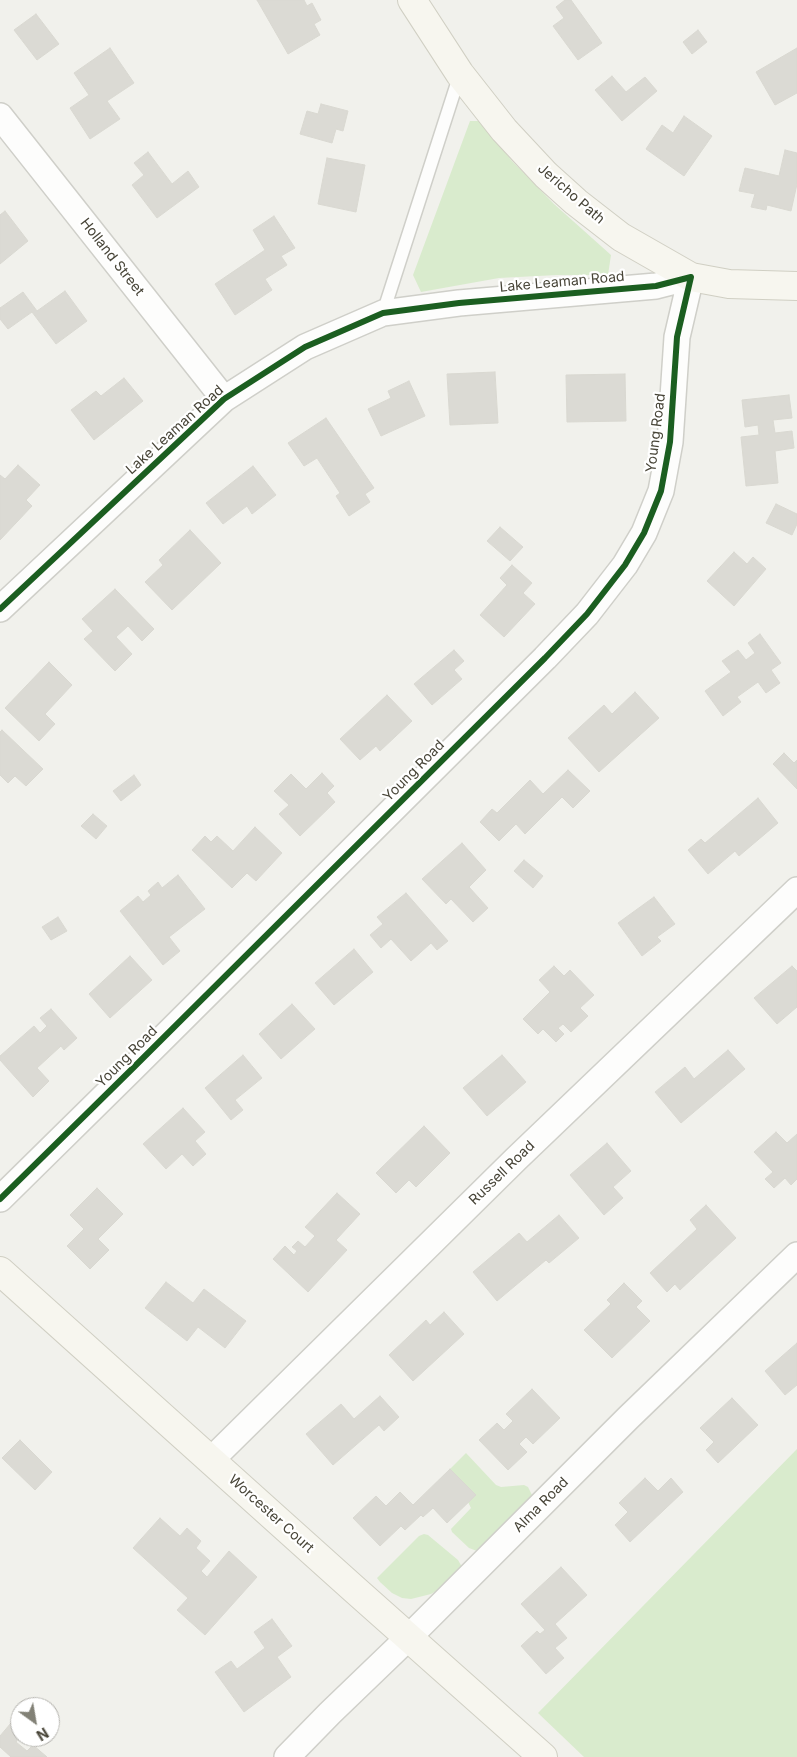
<!DOCTYPE html>
<html>
<head>
<meta charset="utf-8">
<style>
	body { margin:0 }
	#map { position:relative; width:797px; height:1757px; overflow:hidden; background:#f1f1ec; font-family:Inter,sans-serif }
	canvas { display:block }
	.north { position:absolute; left:10px; top:1697px; width:50px; height:50px; box-sizing:border-box; background:#fff; border:1px solid #b5b4af; border-radius:50%; rotate:148deg; font-size:14px; font-weight:700; line-height:20px; text-align:center; color:#474437 }
	.north::after { content:''; display:block; margin:auto; width:18px; height:22px; background:#828176; clip-path:polygon(50% 0,100% 100%,50% 72%,0 100%) }
</style>
</head>
<body>
<div id="map">
<canvas width="797" height="1757"></canvas>
<div class="north">N</div>
</div>
<script>
const context = document.querySelector('canvas').getContext('2d');
context.lineJoin = 'round';
function fill(path, color) {
  context.fillStyle = color;
  context.fill(path, 'evenodd');
}
function toPath(rows) {
  const path = new Path2D();
  for (const r of rows) {
    path.moveTo(r[0], r[1]);
    for (let i = 2; i < r.length; i += 2) path.lineTo(r[i], r[i + 1]);
  }
  return path;
}
function strokePath(path, color, width, dash) {
  context.strokeStyle = color;
  context.lineWidth = width;
  context.lineCap = dash ? 'butt' : 'round';
  context.setLineDash(dash || []);
  context.stroke(path);
}
function label(font, color, halo, rows, align = 'center') {
  context.font = font + ' Inter,sans-serif';
  context.lineWidth = 4.5;
  context.setLineDash([]);
  context.textBaseline = 'middle';
  context.strokeStyle = halo;
  context.fillStyle = color;
  for (const [text, x, y, turn = 0] of rows) {
    context.save();
    context.translate(x, y);
    context.rotate((+turn || 0) * Math.PI / 180);
    context.textAlign = isNaN(turn) ? turn : align;
    if (halo) context.strokeText(text, 0, 0);
    context.fillText(text, 0, 0);
    context.restore();
  }
}
const green = toPath([
	[470,121,480,121,512,161,554,204,611,255,608,275,557,275,499,278,421,292,413,275],
	[797,1449,797,1757,584,1757,538,1713],
	[466,1453,496,1485,501,1487,524,1485,528,1487,532,1495,532,1499,481,1550,477,1551,469,1548,452,1532,451,1529,471,1508,468,1502,476,1495,450,1469],
	[424,1534,428,1535,458,1560,462,1567,440,1589,431,1594,411,1599,402,1598,392,1593,380,1582,377,1578,419,1536]
]);
const building = toPath([
	[257,0,304,0,307,6,312,3,321,20,314,24,320,35,288,54,257,0],
	[565,0,571,0,602,43,578,60,553,26,564,18,556,7,565,0],
	[36,14,59,44,37,60,14,30,36,14],
	[698,30,707,42,692,54,683,42,698,30],
	[110,48,134,83,107,101,120,119,90,139,70,108,89,95,74,73,110,48],
	[797,48,797,93,775,105,756,72,797,48],
	[612,76,626,92,645,77,657,91,622,121,595,90,612,76],
	[321,104,348,111,343,131,336,129,332,143,300,134,307,111,318,114,321,104],
	[684,116,712,136,684,176,646,149,662,125,673,133,684,116],
	[785,150,797,153,797,184,791,211,767,205,766,210,751,207,755,194,739,191,745,168,779,176,785,150],
	[148,152,172,184,188,171,199,187,157,218,132,185,144,175,134,163,148,152],
	[327,158,365,165,356,212,318,204,327,158],
	[5,211,28,241,0,264,0,215,5,211],
	[274,216,295,248,281,256,287,265,265,279,272,290,235,315,215,284,265,250,253,230,274,216],
	[65,291,87,321,56,344,32,312,8,329,0,319,0,308,23,292,37,311,65,291],
	[495,372,498,423,450,425,447,374,495,372],
	[625,374,626,421,567,422,566,375,625,374],
	[124,378,143,401,94,440,71,410,96,391,101,396,124,378],
	[409,381,425,416,381,436,368,409,391,398,388,391,409,381],
	[789,395,792,418,773,420,775,433,792,431,794,448,775,451,778,483,746,486,741,437,759,435,758,425,745,427,742,400,789,395],
	[326,418,374,488,365,494,370,502,349,516,336,496,340,493,317,458,304,466,288,443,326,418],
	[18,465,40,485,26,500,32,506,0,540,0,475,5,479,18,465],
	[253,466,276,495,252,514,247,506,223,524,206,503,253,466],
	[776,504,797,514,797,524,792,535,766,523,776,504],
	[500,527,523,547,510,561,487,541,500,527],
	[190,530,221,563,172,610,145,582,163,565,159,560,190,530],
	[734,552,747,564,753,557,766,569,734,606,707,581,734,552],
	[512,565,532,583,523,593,535,604,504,637,480,615,507,585,500,578,512,565],
	[115,589,154,629,142,641,128,626,116,637,132,654,115,671,84,639,93,631,82,619,115,589],
	[760,634,781,663,771,670,780,683,766,693,758,682,737,697,741,702,723,716,705,691,731,672,722,661,738,650,746,660,755,653,748,643,760,634],
	[454,650,464,661,454,670,462,679,432,705,414,684,454,650],
	[49,662,72,685,45,714,55,724,39,741,5,708,49,662],
	[635,692,659,718,599,772,568,738,604,705,612,714,635,692],
	[387,695,412,721,380,751,376,746,360,760,340,739,387,695],
	[2,730,43,769,26,786,15,776,8,783,0,775,0,732,2,730],
	[784,753,794,763,797,760,797,789,773,764,784,753],
	[568,770,590,791,573,808,562,797,525,834,516,824,499,841,480,822,492,809,497,813,530,780,543,794,568,770],
	[322,773,334,786,327,793,335,802,300,836,279,814,289,805,274,791,291,774,306,789,322,773],
	[134,775,141,785,121,801,113,791,134,775],
	[758,798,778,823,739,856,735,851,708,874,688,850,701,839,705,843,758,798],
	[93,814,107,826,96,839,81,826,93,814],
	[255,827,282,853,256,881,247,873,232,888,192,850,205,836,211,842,217,836,233,851,255,827],
	[462,843,486,870,469,887,488,908,473,922,451,899,446,904,422,879,462,843],
	[524,860,543,876,533,888,514,871,524,860],
	[178,875,205,909,169,937,180,951,163,965,120,911,138,896,143,902,151,895,148,891,158,882,162,888,178,875],
	[406,893,448,941,437,950,431,943,411,961,391,939,381,948,370,935,383,924,377,917,406,893],
	[654,897,675,924,657,937,661,941,642,956,618,923,654,897],
	[58,917,67,931,51,940,42,927,58,917],
	[354,949,373,972,334,1005,315,983,354,949],
	[130,956,152,980,110,1018,89,994,130,956],
	[554,966,564,976,570,970,594,995,580,1008,588,1016,571,1032,563,1024,558,1028,564,1034,556,1042,543,1029,538,1034,523,1019,550,992,539,980,554,966],
	[792,966,797,971,797,1007,777,1024,754,998,792,966],
	[292,1004,315,1029,281,1059,259,1034,292,1004],
	[51,1009,77,1038,64,1050,61,1046,37,1068,49,1081,33,1097,0,1060,0,1056,34,1026,40,1033,47,1026,40,1018,51,1009],
	[728,1050,745,1069,681,1123,655,1092,685,1067,694,1079,728,1050],
	[243,1055,262,1078,235,1100,243,1110,231,1120,205,1088,243,1055],
	[502,1055,526,1082,487,1116,463,1088,502,1055],
	[183,1108,205,1132,195,1141,206,1154,193,1166,182,1154,166,1169,143,1144,183,1108],
	[424,1126,450,1153,416,1187,409,1180,396,1193,376,1173,424,1126],
	[776,1132,787,1143,797,1134,797,1179,791,1185,785,1178,774,1188,765,1179,773,1172,754,1152,776,1132],
	[607,1143,631,1171,613,1187,623,1198,604,1215,570,1175,607,1143],
	[97,1188,123,1214,98,1239,109,1250,90,1269,67,1246,84,1229,70,1215,97,1188],
	[337,1193,360,1214,336,1240,347,1250,308,1292,273,1259,285,1246,294,1255,297,1251,292,1247,298,1241,305,1247,315,1236,305,1227,337,1193],
	[706,1205,736,1238,680,1290,675,1284,667,1292,650,1273,697,1229,690,1220,706,1205],
	[559,1215,579,1238,549,1263,546,1260,497,1301,473,1272,519,1233,527,1242,559,1215],
	[166,1282,193,1303,204,1289,246,1321,225,1348,198,1327,187,1341,145,1308,166,1282],
	[624,1283,642,1301,636,1307,650,1321,612,1358,584,1330,611,1304,607,1300,624,1283],
	[444,1312,464,1334,413,1381,389,1355,426,1320,430,1325,444,1312],
	[797,1343,797,1385,785,1395,765,1371,797,1343],
	[532,1389,560,1418,533,1444,526,1437,519,1444,527,1452,508,1470,479,1440,497,1423,504,1430,513,1421,506,1414,532,1389],
	[380,1396,399,1417,384,1431,379,1425,333,1465,306,1434,341,1404,354,1419,380,1396],
	[732,1398,758,1425,718,1463,706,1450,714,1442,700,1428,732,1398],
	[20,1440,52,1472,35,1490,2,1458,20,1440],
	[450,1469,476,1495,447,1523,433,1508,423,1517,421,1515,405,1530,401,1526,380,1546,353,1518,376,1496,386,1506,400,1492,413,1505,450,1469],
	[645,1478,658,1491,671,1478,683,1492,630,1542,615,1525,628,1512,619,1503,645,1478],
	[160,1518,180,1536,187,1528,201,1541,196,1548,210,1561,201,1571,207,1577,229,1551,257,1577,205,1635,177,1610,188,1598,133,1548,160,1518],
	[561,1567,587,1595,555,1624,567,1638,555,1648,564,1658,546,1674,521,1646,537,1631,540,1634,545,1630,521,1604,561,1567],
	[272,1619,292,1646,277,1657,291,1677,244,1712,215,1672,231,1661,237,1669,265,1648,254,1632,272,1619],
	[11,1723,20,1730,20,1737,16,1742,27,1751,33,1745,47,1757,11,1757,0,1747,0,1736,11,1723]
]);
const lane = toPath([
	[383,313,460,74]
]);
const street = toPath([
	[0,116,224,399],
	[0,609,224,399,305,347,383,313,459,303,656,286,691,277,677,337,670,442,661,491,644,533,625,565,587,614,545,658,131,1070,0,1199],
	[211,1460,516,1159,797,890],
	[287,1757,330,1713,409,1637,628,1418,797,1255]
]);
const secondary = toPath([
	[412,0,460,74,504,130,546,175,576,202,621,237,691,277,729,284,797,286],
	[0,1271,354,1589,543,1757]
]);
const cycleway = toPath([
	[0,609,224,399,305,347,383,313,459,303,656,286,691,277,677,337,670,442,661,491,644,533,625,565,587,614,545,658,131,1070,0,1199]
]);
const streetNames = [
	["Jericho Path",571,194,41],
	["Holland Street",112,257,52],
	["Lake Leaman Road",562,282,-5],
	["Lake Leaman Road",175,430,-42],
	["Young Road",656,433,-83],
	["Young Road",414,771,-45],
	["Young Road",127,1057,-45],
	["Russell Road",502,1173,-44],
	["Alma Road",541,1505,-45],
	["Worcester Court",271,1514,42]
];
fill(green, '#d9ebcd');
fill(building, '#dbdad4');
strokePath(building, '#d9d8d1', 1);
strokePath(lane, '#cfcfc9', 15);
strokePath(street, '#cfcfc9', 28);
strokePath(secondary, '#d0cfc3', 30);
strokePath(lane, '#fdfdfc', 12);
strokePath(street, '#fdfdfc', 25);
strokePath(secondary, '#f7f6ef', 28);
strokePath(cycleway, '#1b5e20', 6);
label('14px', '#474437', '#fff', streetNames);
</script>
</body>
</html>
